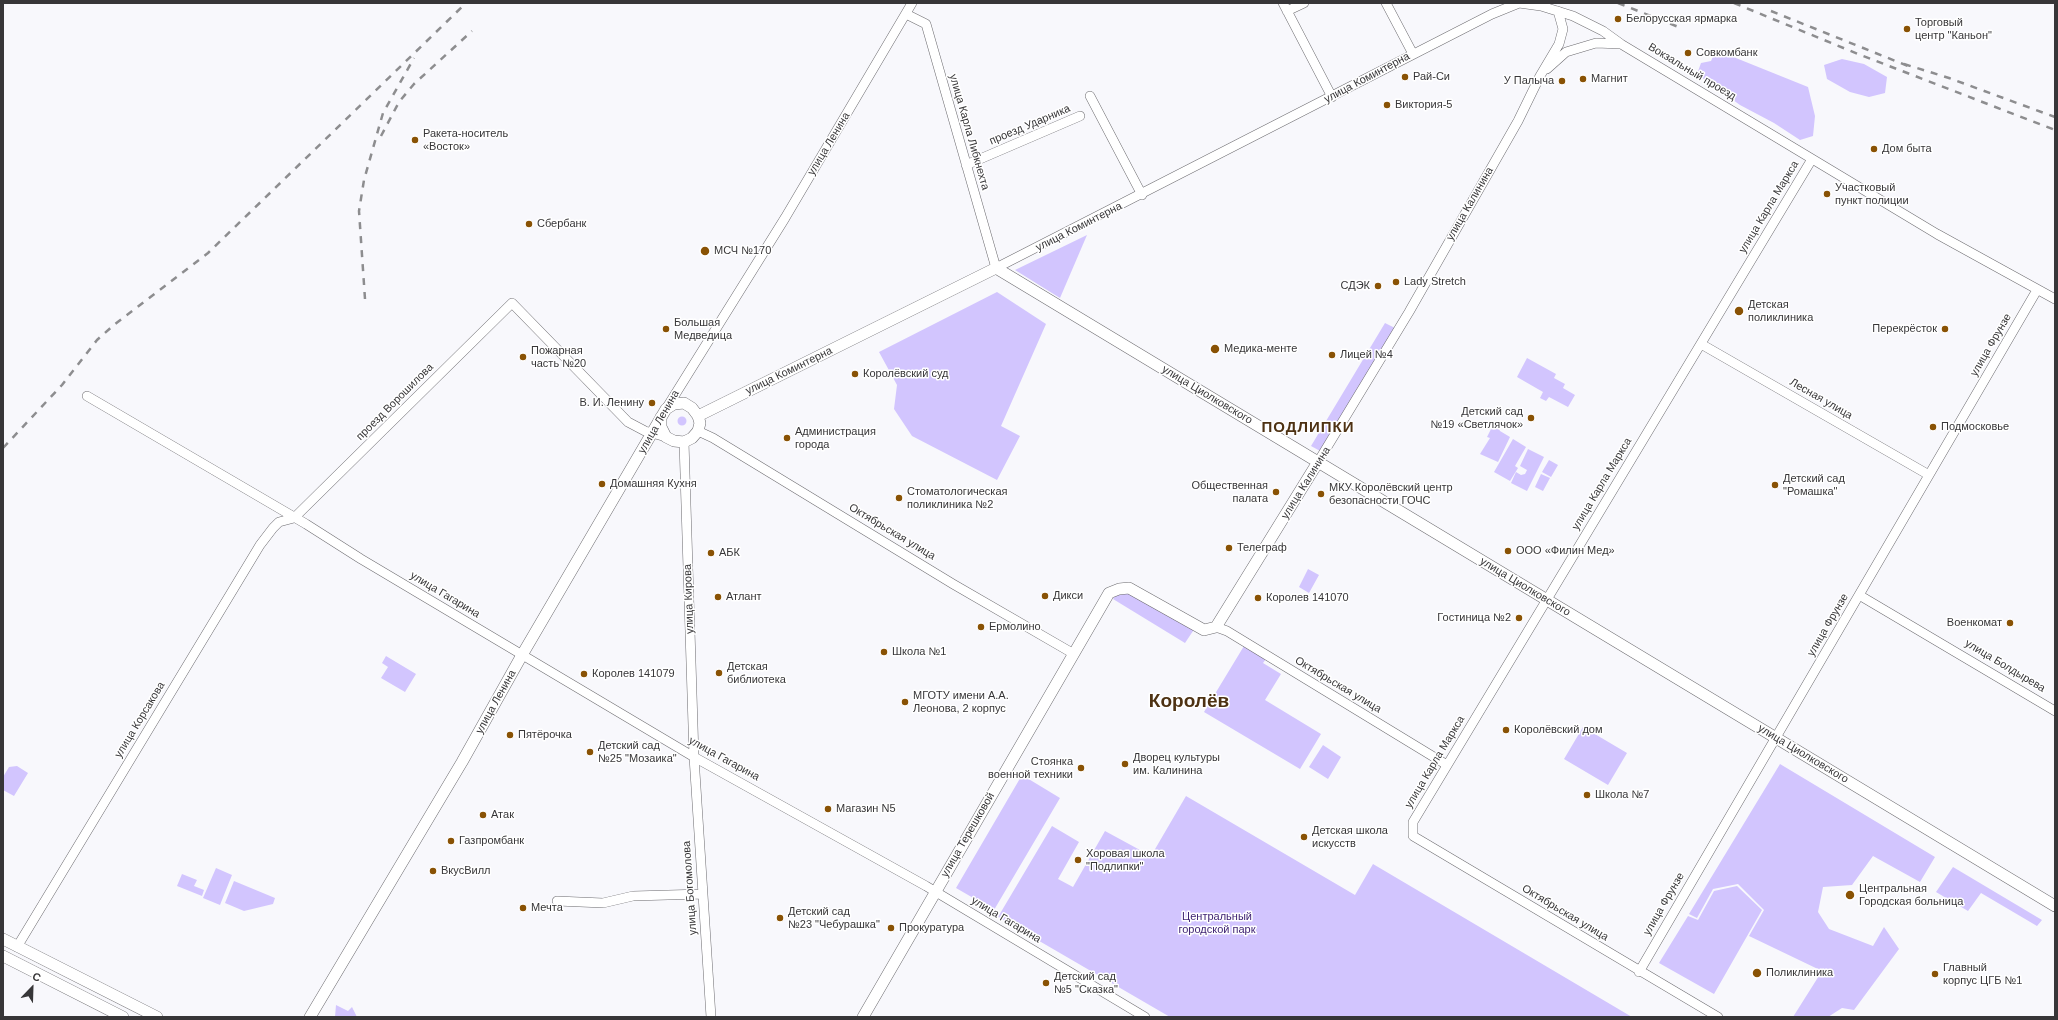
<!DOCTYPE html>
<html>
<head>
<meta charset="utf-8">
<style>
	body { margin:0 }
	#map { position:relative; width:2058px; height:1020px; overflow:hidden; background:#f8f8fc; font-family:Arial,sans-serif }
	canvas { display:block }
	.frame { position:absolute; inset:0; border:4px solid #373638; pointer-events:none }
	.north { position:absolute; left:12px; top:968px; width:40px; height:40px; -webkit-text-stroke:3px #fff; paint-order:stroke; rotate:23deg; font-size:11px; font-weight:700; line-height:16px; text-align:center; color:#373638 }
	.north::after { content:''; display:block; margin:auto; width:14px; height:18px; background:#373638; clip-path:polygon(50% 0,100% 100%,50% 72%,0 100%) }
</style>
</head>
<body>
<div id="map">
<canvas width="2058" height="1020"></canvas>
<div class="frame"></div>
<div class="north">С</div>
</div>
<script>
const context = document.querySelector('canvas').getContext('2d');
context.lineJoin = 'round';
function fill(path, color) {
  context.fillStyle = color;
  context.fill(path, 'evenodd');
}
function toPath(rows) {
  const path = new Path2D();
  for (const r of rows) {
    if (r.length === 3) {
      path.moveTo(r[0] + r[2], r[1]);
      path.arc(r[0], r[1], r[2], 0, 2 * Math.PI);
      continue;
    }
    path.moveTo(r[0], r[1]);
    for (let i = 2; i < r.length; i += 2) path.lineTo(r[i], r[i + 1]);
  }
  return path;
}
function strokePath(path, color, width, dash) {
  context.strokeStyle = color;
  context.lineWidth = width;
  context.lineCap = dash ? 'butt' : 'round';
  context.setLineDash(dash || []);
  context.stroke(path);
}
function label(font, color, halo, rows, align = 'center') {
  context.font = font + ' Arial,sans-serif';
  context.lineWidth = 3;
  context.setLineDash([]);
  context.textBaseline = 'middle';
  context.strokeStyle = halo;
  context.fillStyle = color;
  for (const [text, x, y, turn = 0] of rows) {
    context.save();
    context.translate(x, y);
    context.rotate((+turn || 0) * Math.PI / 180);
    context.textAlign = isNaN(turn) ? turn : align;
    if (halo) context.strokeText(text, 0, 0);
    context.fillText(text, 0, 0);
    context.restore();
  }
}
const green = toPath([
	[1716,50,1808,87,1815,116,1813,136,1800,140,1774,123,1740,105,1697,74,1701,63,1711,61],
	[1842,59,1864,64,1887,77,1885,93,1869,97,1850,92,1827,79,1824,65],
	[1087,235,1060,298,1015,270],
	[997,292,1046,324,1001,426,1020,436,997,480,912,436,894,409,897,385,879,352],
	[1385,323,1395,328,1322,452,1311,446],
	[1527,358,1556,374,1554,378,1565,384,1563,388,1575,395,1568,407,1549,397,1546,401,1540,398,1543,392,1517,377],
	[682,421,4.5],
	[1495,421,1500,431,1510,437,1498,462,1480,454,1490,438,1487,437],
	[1513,439,1526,447,1515,466,1518,468,1510,481,1494,472],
	[1528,449,1544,457,1527,491,1511,483,1516,472,1521,475,1525,474,1527,470,1520,466],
	[1549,460,1558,465,1551,477,1542,472],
	[1541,474,1550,478,1543,491,1535,487],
	[1308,569,1319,575,1309,593,1299,587],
	[1123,591,1195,628,1185,643,1113,599,1117,593],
	[1244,646,1266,659,1263,663,1281,674,1265,700,1321,734,1300,769,1204,712],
	[386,656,416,674,405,692,381,678,388,667,382,663],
	[1583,727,1627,753,1608,785,1564,759],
	[1323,745,1341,757,1328,779,1309,767],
	[1780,764,1935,857,1920,882,1873,856,1852,885,1823,887,1818,912,1829,929,1873,946,1884,927,1899,949,1854,1010,1842,1008,1828,1017,1793,1017,1822,971,1749,936,1764,910,1738,884,1713,889,1697,918,1689,914],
	[17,766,28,773,14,796,3,790,3,777,9,767],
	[1022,775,1060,798,994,910,956,888],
	[1186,796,1355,895,1373,864,1632,1017,1170,1017,998,917,1052,826,1079,842,1058,879,1073,887,1105,831,1151,856],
	[1953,867,2042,920,2037,926,1981,893,1968,911,1936,892],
	[216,868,232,875,220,905,203,898],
	[182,874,197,880,194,886,204,890,202,896,177,886],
	[234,881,275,898,273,904,244,911,225,903],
	[1737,886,1762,910,1714,994,1659,963,1688,916,1698,920,1714,891],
	[336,1005,348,1011,352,1007,357,1017,335,1017]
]);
const minor = toPath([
	[1283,3,1332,97],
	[1386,3,1413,54],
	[1287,11,1304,3],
	[906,14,926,24,996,268,1492,14,1519,3,1541,6,1573,16,1603,31,1621,44,1937,234,2055,299],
	[1547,69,1566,52,1596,43,1621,44],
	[1090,96,1142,195],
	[966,165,1080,116],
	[1701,344,1929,475],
	[87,396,306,524,361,559,694,757,926,886,1145,1017],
	[666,409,785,218,912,3],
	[698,431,713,438,953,584,1074,654],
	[684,442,694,757,711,1017],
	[1318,462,1409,312,1518,121,1540,76,1559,44,1563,29,1558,11],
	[1859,595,2055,711],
	[1216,627,1227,631,1447,765],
	[557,901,603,903,633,896,703,894],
	[17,947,260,545,273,528,279,522,294,518,512,303,628,422,645,431,666,437],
	[1639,972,2037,290],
	[1718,1017,1413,836,1413,822,1812,159]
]);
const major = toPath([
	[698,416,996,268,2055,906],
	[3,939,157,1017],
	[3,956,123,1017],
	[310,1017,462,762,522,655,666,409,674,404,684,403,692,408,698,416,700,423,698,431,692,438,684,442,674,441,666,437,661,427,661,417],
	[863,1017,1109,593,1119,589,1129,588,1204,630,1216,627,1318,462]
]);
const rail = toPath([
	[1618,3,1681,28],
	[1734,3,1858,54,2055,130],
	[1771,11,1908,66],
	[1904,64,1949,78,2055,117],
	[381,136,399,102,414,84,472,31],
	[365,299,359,211,364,180,383,113,414,58],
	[3,448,62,385,97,340,115,324,208,253,466,3]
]);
const markers = [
	[1618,19,4,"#895204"],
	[1907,29,4,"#895204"],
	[1688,53,4,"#895204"],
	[1405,77,4,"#895204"],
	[1583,79,4,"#895204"],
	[1562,81,4,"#895204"],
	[1387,105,4,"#895204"],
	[415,140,4,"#895204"],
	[1874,149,4,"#895204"],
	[1827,194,4,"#895204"],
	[529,224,4,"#895204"],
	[705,251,5,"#895204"],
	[1396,282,4,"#895204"],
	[1378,286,4,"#895204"],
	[1739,311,5,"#895204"],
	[666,329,4,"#895204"],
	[1945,329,4,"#895204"],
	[1215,349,5,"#895204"],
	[1332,355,4,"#895204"],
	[523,357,4,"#895204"],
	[855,374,4,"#895204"],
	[652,403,4,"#895204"],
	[1531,418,4,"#895204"],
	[1933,427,4,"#895204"],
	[787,438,4,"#895204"],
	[602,484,4,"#895204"],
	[1775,485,4,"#895204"],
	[1276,492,4,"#895204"],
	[1321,494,4,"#895204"],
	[899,498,4,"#895204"],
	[1229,548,4,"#895204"],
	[1508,551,4,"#895204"],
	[711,553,4,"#895204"],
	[1045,596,4,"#895204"],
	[718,597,4,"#895204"],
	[1258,598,4,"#895204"],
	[1519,618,4,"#895204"],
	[2010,623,4,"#895204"],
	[981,627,4,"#895204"],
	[884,652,4,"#895204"],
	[719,673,4,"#895204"],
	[584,674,4,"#895204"],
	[905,702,4,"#895204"],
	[1506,730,4,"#895204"],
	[510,735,4,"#895204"],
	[590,752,4,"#895204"],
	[1125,764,4,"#895204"],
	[1081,768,4,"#895204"],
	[1587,795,4,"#895204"],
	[828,809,4,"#895204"],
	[483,815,4,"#895204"],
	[1304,837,4,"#895204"],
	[451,841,4,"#895204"],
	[1078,860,4,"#895204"],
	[433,871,4,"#895204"],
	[1850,895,5,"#895204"],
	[523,908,4,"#895204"],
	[780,918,4,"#895204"],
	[891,928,4,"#895204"],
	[1757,973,5,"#895204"],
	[1935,974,4,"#895204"],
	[1046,983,4,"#895204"]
];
const poiNames = [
	["Белорусская ярмарка",1626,19],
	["Торговый",1915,23],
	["центр \"Каньон\"",1915,36],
	["Совкомбанк",1696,53],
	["Рай-Си",1413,77],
	["Магнит",1591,79],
	["У Палыча",1554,81,"right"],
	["Виктория-5",1395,105],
	["Ракета-носитель",423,134],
	["«Восток»",423,147],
	["Дом быта",1882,149],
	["Участковый",1835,188],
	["пункт полиции",1835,201],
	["Сбербанк",537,224],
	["МСЧ №170",714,251],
	["Lady Stretch",1404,282],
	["СДЭК",1370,286,"right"],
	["Детская",1748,305],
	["поликлиника",1748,318],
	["Большая",674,323],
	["Медведица",674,336],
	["Перекрёсток",1937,329,"right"],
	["Медика-менте",1224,349],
	["Пожарная",531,351],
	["часть №20",531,364],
	["Лицей №4",1340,355],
	["Королёвский суд",863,374],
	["В. И. Ленину",644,403,"right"],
	["Детский сад",1523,412,"right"],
	["№19 «Светлячок»",1523,425,"right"],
	["Подмосковье",1941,427],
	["Администрация",795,432],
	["города",795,445],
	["Детский сад",1783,479],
	["\"Ромашка\"",1783,492],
	["Домашняя Кухня",610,484],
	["Общественная",1268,486,"right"],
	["палата",1268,499,"right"],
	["МКУ Королёвский центр",1329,488],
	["безопасности ГОЧС",1329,501],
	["Стоматологическая",907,492],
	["поликлиника №2",907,505],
	["Телеграф",1237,548],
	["ООО «Филин Мед»",1516,551],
	["АБК",719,553],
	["Дикси",1053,596],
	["Атлант",726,597],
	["Королев 141070",1266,598],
	["Гостиница №2",1511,618,"right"],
	["Военкомат",2002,623,"right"],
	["Ермолино",989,627],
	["Школа №1",892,652],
	["Детская",727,667],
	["библиотека",727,680],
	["Королев 141079",592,674],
	["МГОТУ имени А.А.",913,696],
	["Леонова, 2 корпус",913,709],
	["Королёвский дом",1514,730],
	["Пятёрочка",518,735],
	["Детский сад",598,746],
	["№25 \"Мозаика\"",598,759],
	["Дворец культуры",1133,758],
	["им. Калинина",1133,771],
	["Стоянка",1073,762,"right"],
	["военной техники",1073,775,"right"],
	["Школа №7",1595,795],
	["Магазин N5",836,809],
	["Атак",491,815],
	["Детская школа",1312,831],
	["искусств",1312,844],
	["Газпромбанк",459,841],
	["Хоровая школа",1086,854],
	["\"Подлипки\"",1086,867],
	["ВкусВилл",441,871],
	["Центральная",1859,889],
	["Городская больница",1859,902],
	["Мечта",531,908],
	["Детский сад",788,912],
	["№23 \"Чебурашка\"",788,925],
	["Прокуратура",899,928],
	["Главный",1943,968],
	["корпус ЦГБ №1",1943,981],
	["Поликлиника",1766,973],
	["Детский сад",1054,977],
	["№5 \"Сказка\"",1054,990]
];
const streetNames = [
	["Вокзальный проезд",1692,72,31],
	["улица Коминтерна",1367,78,-28],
	["проезд Ударника",1030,125,-23],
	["улица Карла Либкнехта",969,132,74],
	["улица Ленина",829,144,-59],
	["улица Калинина",1470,204,-60],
	["улица Карла Маркса",1769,207,-59],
	["улица Коминтерна",1079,227,-27],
	["улица Фрунзе",1991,345,-60],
	["улица Коминтерна",789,371,-26],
	["улица Циолковского",1207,395,31],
	["Лесная улица",1821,399,30],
	["проезд Ворошилова",395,402,-45],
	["улица Ленина",659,422,-60],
	["улица Калинина",1306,483,-58],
	["улица Карла Маркса",1602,484,-59],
	["Октябрьская улица",892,532,31],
	["улица Циолковского",1525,587,31],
	["улица Гагарина",445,595,31],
	["улица Кирова",689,599,-92],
	["улица Фрунзе",1828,625,-60],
	["улица Болдырева",2005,666,31],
	["Октябрьская улица",1338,685,31],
	["улица Ленина",496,702,-61],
	["улица Корсакова",140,720,-59],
	["улица Циолковского",1803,754,31],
	["улица Гагарина",724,759,29],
	["улица Карла Маркса",1435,762,-59],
	["улица Терешковой",968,835,-60],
	["улица Богомолова",690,888,-94],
	["улица Фрунзе",1664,904,-60],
	["Октябрьская улица",1565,913,31],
	["улица Гагарина",1006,920,31]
];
const parkNames = [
	["Центральный",1217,917],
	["городской парк",1217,930]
];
const districtNames = [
	["ПОДЛИПКИ",1308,428]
];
const townNames = [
	["Королёв",1189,702]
];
fill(green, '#d2c5fe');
strokePath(minor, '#6d6c70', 10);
strokePath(major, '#6d6c70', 12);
strokePath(minor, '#fff', 9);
strokePath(major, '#fff', 11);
strokePath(rail, '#8d8d8f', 2.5, [7, 7]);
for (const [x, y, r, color] of markers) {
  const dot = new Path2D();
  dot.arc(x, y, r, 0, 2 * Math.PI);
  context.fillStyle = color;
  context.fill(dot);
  strokePath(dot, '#fff', 1.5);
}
label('11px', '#373638', '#fff', poiNames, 'left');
label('11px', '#373638', '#fff', streetNames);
label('11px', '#3f2373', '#fff', parkNames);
context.letterSpacing = '1px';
label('bold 15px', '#4e3213', '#fff', districtNames);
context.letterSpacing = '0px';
label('bold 19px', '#4e3213', '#fff', townNames);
</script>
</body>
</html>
